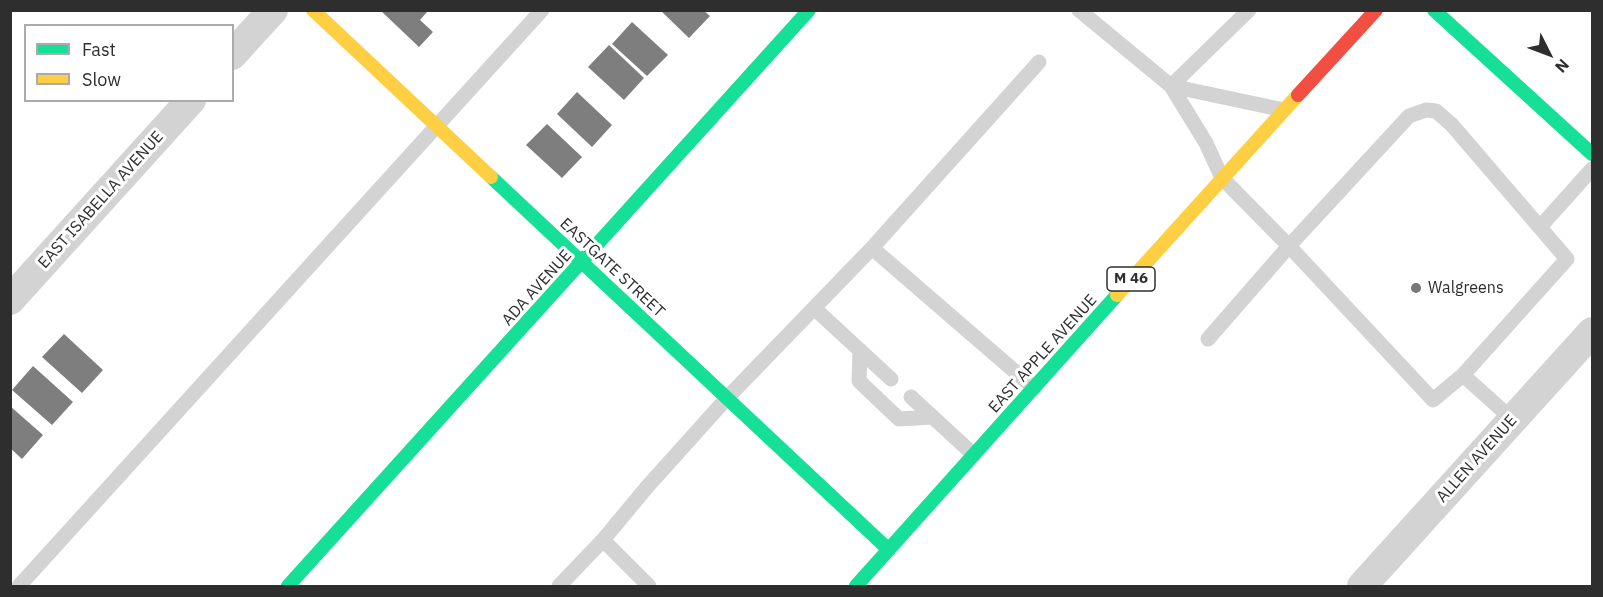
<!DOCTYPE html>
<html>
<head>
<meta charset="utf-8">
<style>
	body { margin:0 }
	#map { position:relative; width:1603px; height:597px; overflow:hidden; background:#fff; font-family:"IBM Plex Sans",sans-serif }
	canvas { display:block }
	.frame { position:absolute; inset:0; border:12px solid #2e2e2e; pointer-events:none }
	.legend { position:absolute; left:24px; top:24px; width:210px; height:78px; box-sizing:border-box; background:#fff; border:2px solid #ababab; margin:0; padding:8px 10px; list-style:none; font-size:18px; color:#2e2e2e }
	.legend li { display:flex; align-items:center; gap:12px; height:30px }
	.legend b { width:30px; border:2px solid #ababab }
	.north { position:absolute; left:1519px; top:24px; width:60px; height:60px; -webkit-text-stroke:4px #fff; paint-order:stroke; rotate:132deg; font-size:16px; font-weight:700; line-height:24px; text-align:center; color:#2e2e2e }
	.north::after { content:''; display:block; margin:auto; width:21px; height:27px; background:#2e2e2e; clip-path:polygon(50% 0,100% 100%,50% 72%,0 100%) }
</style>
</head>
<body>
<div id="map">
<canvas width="1603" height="597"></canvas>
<div class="frame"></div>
<ul class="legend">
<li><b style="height:8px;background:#16e098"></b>Fast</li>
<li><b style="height:8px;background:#ffcf43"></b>Slow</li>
</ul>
<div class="north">N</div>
</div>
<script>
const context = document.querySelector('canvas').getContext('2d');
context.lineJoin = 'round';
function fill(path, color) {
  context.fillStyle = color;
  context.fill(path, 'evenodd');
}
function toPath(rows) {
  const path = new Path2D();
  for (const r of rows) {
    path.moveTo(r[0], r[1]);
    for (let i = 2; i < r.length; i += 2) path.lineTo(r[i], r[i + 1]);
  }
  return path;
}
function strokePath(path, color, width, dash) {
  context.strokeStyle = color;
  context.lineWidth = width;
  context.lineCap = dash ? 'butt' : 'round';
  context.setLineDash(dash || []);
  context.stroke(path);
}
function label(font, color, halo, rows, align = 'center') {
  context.font = font + ' "IBM Plex Sans",sans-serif';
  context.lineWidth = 6;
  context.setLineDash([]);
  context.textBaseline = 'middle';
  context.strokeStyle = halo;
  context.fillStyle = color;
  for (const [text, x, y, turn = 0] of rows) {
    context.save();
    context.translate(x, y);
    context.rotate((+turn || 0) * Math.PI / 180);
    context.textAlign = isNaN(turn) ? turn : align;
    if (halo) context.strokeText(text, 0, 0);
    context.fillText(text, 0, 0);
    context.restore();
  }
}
const building = toPath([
	[380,10,425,10,427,12,420,20,433,32,419,47],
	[660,10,703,10,710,16,689,38],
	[632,22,668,55,647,76,612,44],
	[609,45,644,78,624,100,588,67],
	[577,92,612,125,592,147,557,114],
	[547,124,582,157,562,178,526,145],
	[64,334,103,370,82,393,42,357],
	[33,366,73,402,52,425,12,390],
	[10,406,43,435,22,459,10,448]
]);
const lane = toPath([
	[1079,10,1171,86,1249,10],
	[1284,110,1171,86,1206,143,1222,178,1289,246,1433,400,1463,375],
	[1540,227,1592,169],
	[872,248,1034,388],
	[814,308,891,379],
	[1208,339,1289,246,1409,116,1426,110,1436,111,1452,125,1567,259,1463,375,1513,420],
	[860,350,859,381,899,419,933,417],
	[911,397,974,455],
	[603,540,647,487,727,398,872,248,1039,62],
	[19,586,542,10],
	[559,586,603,540,649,586]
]);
const street = toPath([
	[232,55,273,10],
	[10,300,191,100],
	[1362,586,1592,332]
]);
const fast = toPath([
	[1434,10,1592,154],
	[491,177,889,550],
	[288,586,809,10],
	[856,586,1117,295]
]);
const slow = toPath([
	[313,10,491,177],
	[1117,295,1298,95]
]);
const jam = toPath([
	[1298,95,1376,10]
]);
const markers = [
	[1416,288,6,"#777"]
];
const shields = [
	[1131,279,48]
];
const shieldNames = [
	["M 46",1131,279]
];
const streetNames = [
	["EAST ISABELLA AVENUE",101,200,-48],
	["EASTGATE STREET",612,268,43],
	["ADA AVENUE",537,288,-48],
	["EAST APPLE AVENUE",1043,354,-48],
	["ALLEN AVENUE",1477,459,-48]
];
const poiNames = [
	["Walgreens",1428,288]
];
fill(building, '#7e7e7e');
strokePath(lane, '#d3d3d3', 15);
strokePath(street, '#d3d3d3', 30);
strokePath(fast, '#16e098', 14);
strokePath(slow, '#ffcf43', 14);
strokePath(jam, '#f24e42', 14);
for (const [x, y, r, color] of markers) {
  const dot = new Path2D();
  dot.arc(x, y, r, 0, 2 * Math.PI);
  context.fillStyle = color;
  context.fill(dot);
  strokePath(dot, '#fff', 2);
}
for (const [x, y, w] of shields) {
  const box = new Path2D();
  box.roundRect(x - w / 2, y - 12, w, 24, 4.5);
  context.fillStyle = '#fff';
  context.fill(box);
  strokePath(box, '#2e2e2e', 1.5);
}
label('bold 15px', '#2e2e2e', null, shieldNames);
label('16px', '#2e2e2e', '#fff', streetNames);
label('16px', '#2e2e2e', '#fff', poiNames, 'left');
</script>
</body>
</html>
